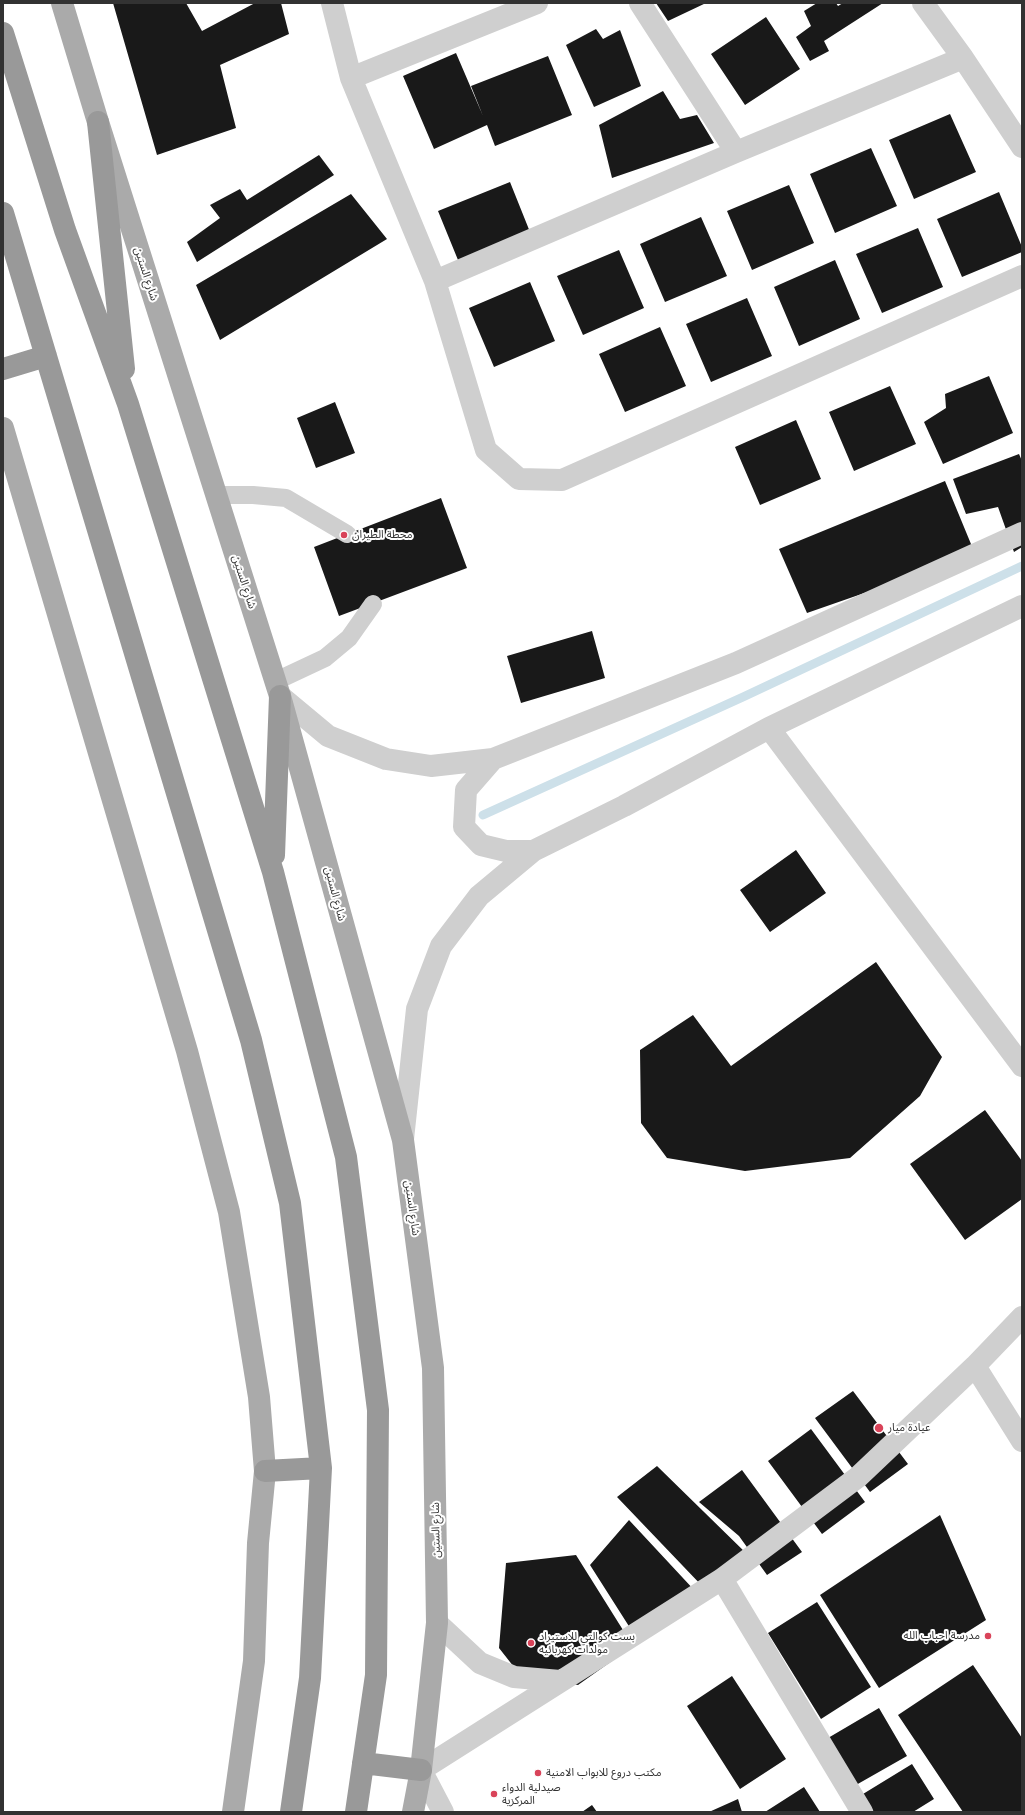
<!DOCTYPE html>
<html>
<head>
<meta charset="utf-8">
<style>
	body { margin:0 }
	#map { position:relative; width:1025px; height:1815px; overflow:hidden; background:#fff; font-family:Quicksand,sans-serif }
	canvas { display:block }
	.frame { position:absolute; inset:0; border:4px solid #323232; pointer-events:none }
</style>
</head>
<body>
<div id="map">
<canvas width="1025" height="1815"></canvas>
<div class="frame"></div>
</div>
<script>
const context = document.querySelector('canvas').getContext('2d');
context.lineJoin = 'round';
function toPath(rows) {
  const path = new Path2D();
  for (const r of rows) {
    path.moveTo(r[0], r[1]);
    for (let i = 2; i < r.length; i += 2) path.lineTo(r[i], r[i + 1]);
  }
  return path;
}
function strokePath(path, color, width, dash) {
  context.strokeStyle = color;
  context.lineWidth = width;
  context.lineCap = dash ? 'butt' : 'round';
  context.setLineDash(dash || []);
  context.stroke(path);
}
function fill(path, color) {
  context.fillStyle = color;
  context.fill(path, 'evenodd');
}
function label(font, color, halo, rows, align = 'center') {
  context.font = font + ' Quicksand,"Noto Sans Arabic",sans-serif';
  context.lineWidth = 4;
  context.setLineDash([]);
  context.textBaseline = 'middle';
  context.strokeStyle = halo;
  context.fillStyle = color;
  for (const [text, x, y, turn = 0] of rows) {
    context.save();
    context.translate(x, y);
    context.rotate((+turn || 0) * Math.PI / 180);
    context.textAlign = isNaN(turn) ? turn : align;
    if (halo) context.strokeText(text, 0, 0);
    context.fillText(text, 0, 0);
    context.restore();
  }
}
const stream = toPath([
	[483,815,743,697,1022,566]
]);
const building = toPath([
	[113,3,186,3,202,31,255,3,281,3,289,34,220,65,236,128,157,155],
	[656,3,706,3,668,21],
	[817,3,836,3,838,6,843,3,883,3,824,41,829,51,810,61,796,37,811,26,804,11],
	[766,17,800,69,745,105,711,54],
	[596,29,603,39,620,30,641,86,594,107,566,45],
	[456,53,483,116,471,86,548,56,572,115,495,146,487,125,434,149,403,76],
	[663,91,680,119,697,115,714,143,612,178,599,125],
	[950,114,976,172,914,199,889,140],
	[871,148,897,206,835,233,810,174],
	[319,155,334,175,197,262,187,242,220,218,210,205,240,189,247,200],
	[510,182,530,232,458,260,438,211],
	[789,185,814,243,752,270,727,211],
	[999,192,1022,247,1022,252,962,277,937,219],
	[351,194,387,239,220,340,196,285],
	[701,217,727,276,665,302,640,244],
	[918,228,943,287,882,313,856,254],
	[619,250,644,308,583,335,557,276],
	[835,260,860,319,799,346,774,287],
	[530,282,555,341,494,367,469,308],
	[747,298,772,356,711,382,686,324],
	[660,327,686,386,625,412,599,354],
	[989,376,1013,433,943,464,924,422,946,408,945,394],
	[890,386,916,444,854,471,829,412],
	[335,402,355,453,316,468,297,418],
	[796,420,821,479,760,505,735,447],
	[1019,454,1022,461,1022,547,1014,552,998,507,966,514,953,479],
	[945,481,978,561,939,567,807,613,779,549],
	[441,498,467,568,339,616,314,547],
	[592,631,605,678,521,703,507,656],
	[796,850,826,893,770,932,740,890],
	[876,962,942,1057,920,1096,850,1158,745,1171,667,1158,641,1123,640,1050,693,1015,731,1066],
	[985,1110,1022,1161,1022,1199,965,1240,910,1164],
	[853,1391,908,1464,870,1492,815,1418],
	[811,1429,865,1502,822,1534,768,1461],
	[657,1466,749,1556,704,1588,617,1497],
	[742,1470,802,1552,767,1575,739,1536,699,1502],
	[940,1515,986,1620,879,1688,820,1595],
	[629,1520,696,1592,639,1642,590,1565],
	[576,1555,633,1646,578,1685,521,1676,499,1648,506,1563],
	[817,1602,871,1687,821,1719,768,1633],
	[973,1665,1022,1738,1022,1812,963,1812,898,1715],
	[732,1676,786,1759,740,1789,687,1706],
	[879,1708,907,1756,856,1785,828,1738],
	[912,1764,934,1799,913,1812,874,1812,863,1794],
	[804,1787,820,1812,765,1812],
	[738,1799,742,1812,709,1812],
	[592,1805,597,1812,582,1812]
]);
const lane = toPath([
	[216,495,253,495,286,498,347,534],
	[276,681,325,658,349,638,373,604]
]);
const street = toPath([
	[332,3,351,78,435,281,486,450,519,479,562,480,1022,276],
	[640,3,736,152],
	[923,3,963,58,1022,147],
	[351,78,537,3],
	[435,281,736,152,963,58],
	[280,696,328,736,386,759,431,766,493,759,736,663,1022,533],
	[769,728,1022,1066],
	[493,759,466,790,464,827,481,845,506,851,533,851],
	[403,1139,417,1009,441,946,479,896,533,851,624,806,769,728,1022,606],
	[975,1366,1022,1441],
	[722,1579,862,1812],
	[437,1623,480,1663,514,1677,560,1681],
	[443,1812,421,1770,722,1579,858,1477,975,1366,1022,1317]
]);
const primary = toPath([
	[62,3,98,122,280,696,403,1140,433,1368,437,1623,421,1770,413,1812],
	[3,428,187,1051,229,1212,259,1397,265,1471,258,1543,254,1661,233,1812]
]);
const highway = toPath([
	[3,33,65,230,128,404,273,872,346,1157,378,1410,376,1675,356,1812],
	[98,122,124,369],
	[3,213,251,1040,290,1203,321,1468,310,1678,291,1812],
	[3,369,46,356],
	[274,855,280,696],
	[265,1471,321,1468],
	[363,1763,421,1770]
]);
const markers = [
	[344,535,4,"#d94359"],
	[879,1428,5,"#d94359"],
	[988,1636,4,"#d94359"],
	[531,1643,4,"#d94359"],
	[538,1773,4,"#d94359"],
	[494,1794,4,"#d94359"]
];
const streetNames = [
	["شارع الستين",146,274,72],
	["شارع الستين",244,582,72],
	["شارع الستين",335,894,75],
	["شارع الستين",412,1208,82],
	["شارع الستين",436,1530,-91]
];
const poiNames = [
	["محطة الطيران",352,535],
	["عيادة ميار",888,1428],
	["مدرسة احباب الله",980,1636,"right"],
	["بست كوالتي للاستيراد",539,1637],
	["مولدات كهربائيه",539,1650],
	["مكتب دروع للابواب الامنية",546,1773],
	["صيدلية الدواء",502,1788],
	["المركزية",502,1801]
];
strokePath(stream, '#cde0e9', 9);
fill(building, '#191919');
strokePath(lane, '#cfcfcf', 18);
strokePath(street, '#cfcfcf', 22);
strokePath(primary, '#aaa', 22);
strokePath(highway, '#999', 22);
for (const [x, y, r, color] of markers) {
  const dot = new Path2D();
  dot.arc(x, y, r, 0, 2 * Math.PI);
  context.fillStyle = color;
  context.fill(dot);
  strokePath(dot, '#fff', 1.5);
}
label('11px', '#323232', '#fff', streetNames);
label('11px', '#323232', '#fff', poiNames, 'left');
</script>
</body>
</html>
